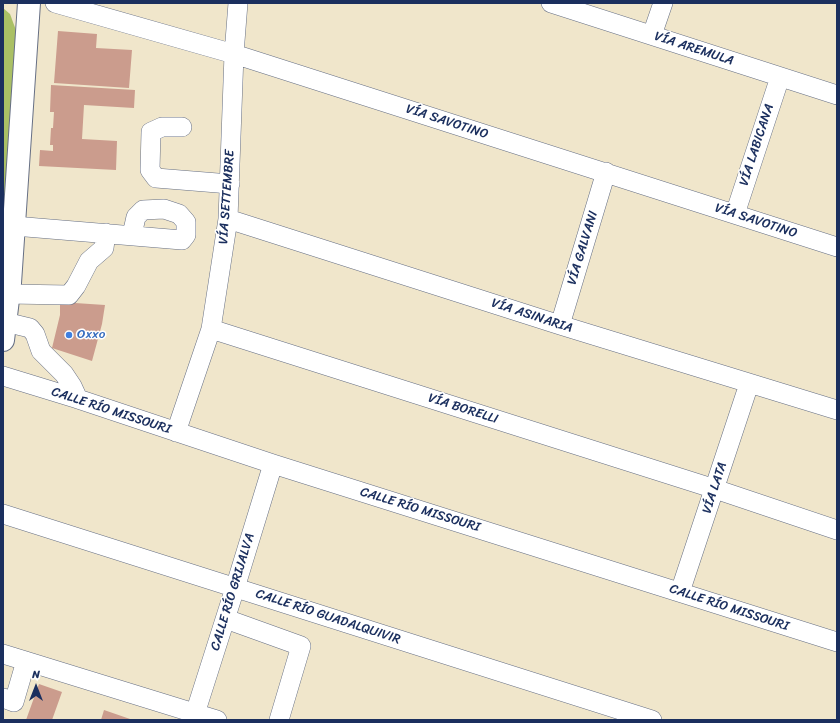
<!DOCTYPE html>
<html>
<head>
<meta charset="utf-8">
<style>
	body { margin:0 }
	#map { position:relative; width:840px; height:723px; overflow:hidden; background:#f0e6cb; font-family:Sriracha,sans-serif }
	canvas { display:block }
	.frame { position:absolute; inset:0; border:4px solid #1b2f5e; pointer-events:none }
	.north { position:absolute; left:16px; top:667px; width:40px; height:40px; -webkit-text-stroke:3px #fff; paint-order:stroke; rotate:0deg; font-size:11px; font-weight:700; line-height:16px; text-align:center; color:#1b2f5e }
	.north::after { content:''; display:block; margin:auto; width:14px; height:18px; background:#1b2f5e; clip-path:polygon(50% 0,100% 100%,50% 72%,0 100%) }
</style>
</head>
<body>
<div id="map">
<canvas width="840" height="723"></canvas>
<div class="frame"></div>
<div class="north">N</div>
</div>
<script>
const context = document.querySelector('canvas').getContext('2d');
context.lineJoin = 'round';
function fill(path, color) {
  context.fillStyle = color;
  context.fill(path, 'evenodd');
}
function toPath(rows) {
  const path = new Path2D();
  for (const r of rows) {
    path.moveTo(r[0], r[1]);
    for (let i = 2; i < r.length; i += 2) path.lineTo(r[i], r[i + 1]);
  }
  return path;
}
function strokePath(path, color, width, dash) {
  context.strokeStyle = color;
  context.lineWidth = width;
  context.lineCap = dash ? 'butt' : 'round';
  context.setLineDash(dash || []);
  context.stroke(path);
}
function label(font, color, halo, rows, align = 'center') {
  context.font = font + ' Sriracha,sans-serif';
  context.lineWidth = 3;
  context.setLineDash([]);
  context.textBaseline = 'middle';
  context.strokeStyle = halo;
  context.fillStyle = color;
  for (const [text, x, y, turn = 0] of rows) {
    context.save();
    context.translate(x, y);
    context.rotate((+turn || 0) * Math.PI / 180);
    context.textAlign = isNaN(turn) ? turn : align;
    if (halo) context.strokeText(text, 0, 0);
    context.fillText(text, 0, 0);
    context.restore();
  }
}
const green = toPath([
	[3,8,10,14,17,33,3,235]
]);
const building = toPath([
	[58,31,97,34,96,48,132,50,129,88,54,83],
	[51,85,135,90,134,108,84,105,82,139,117,141,116,170,39,166,40,150,53,151,53,145,50,145,51,128,53,128,54,112,50,112],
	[60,302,105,305,102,324,92,361,52,348,60,315],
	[39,684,62,692,52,720,26,720],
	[104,710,133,720,101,720]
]);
const minor = toPath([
	[55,3,234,54,837,247],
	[551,3,837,95],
	[652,35,663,3],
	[182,127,162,127,151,132,150,170,156,178,230,184],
	[735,214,780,77],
	[228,219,560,325,837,410],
	[14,226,182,240,186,235,186,222,179,214,164,209,143,210,136,217,132,235],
	[8,294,69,295,76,286,89,261,104,248,106,233],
	[5,322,30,328,35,334,41,351,64,374,72,386,78,399],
	[560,325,606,172],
	[211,329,715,489,837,530],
	[3,376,78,399,273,464,837,642],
	[176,432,211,329,228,219,234,54,238,3],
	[3,514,652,720],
	[680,592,749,384],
	[226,619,301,646,279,720],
	[3,654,217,720],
	[3,698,14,702,26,661],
	[193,720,235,588,273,464]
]);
const major = toPath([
	[3,340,10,283,29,3]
]);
const markers = [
	[69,335,4,"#3f7fe0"]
];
const streetNames = [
	["VÍA AREMULA",694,49,18],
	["VÍA SAVOTINO",447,122,18],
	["VÍA LABICANA",757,145,-72],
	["VÍA SETTEMBRE",227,197,-86],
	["VÍA SAVOTINO",756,221,18],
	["VÍA GALVANI",583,248,-73],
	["VÍA ASINARIA",532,316,18],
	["VÍA BORELLI",463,409,18],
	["CALLE RÍO MISSOURI",111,411,18],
	["VÍA LATA",715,488,-72],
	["CALLE RÍO MISSOURI",420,510,17],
	["CALLE RÍO GRIJALVA",233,592,-73],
	["CALLE RÍO MISSOURI",729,608,18],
	["CALLE RÍO GUADALQUIVIR",328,617,18]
];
const shopNames = [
	["Oxxo",77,335]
];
fill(green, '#aac065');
fill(building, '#cb9c8d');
strokePath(minor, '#666f84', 20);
strokePath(major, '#666f84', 24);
strokePath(minor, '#fff', 19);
strokePath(major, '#fff', 22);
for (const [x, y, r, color] of markers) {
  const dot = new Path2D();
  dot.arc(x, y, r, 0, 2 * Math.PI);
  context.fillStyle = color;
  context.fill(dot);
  strokePath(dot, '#fff', 1.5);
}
label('13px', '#1b2f5e', '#fff', streetNames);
label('13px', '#366cbe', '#fff', shopNames, 'left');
</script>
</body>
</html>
